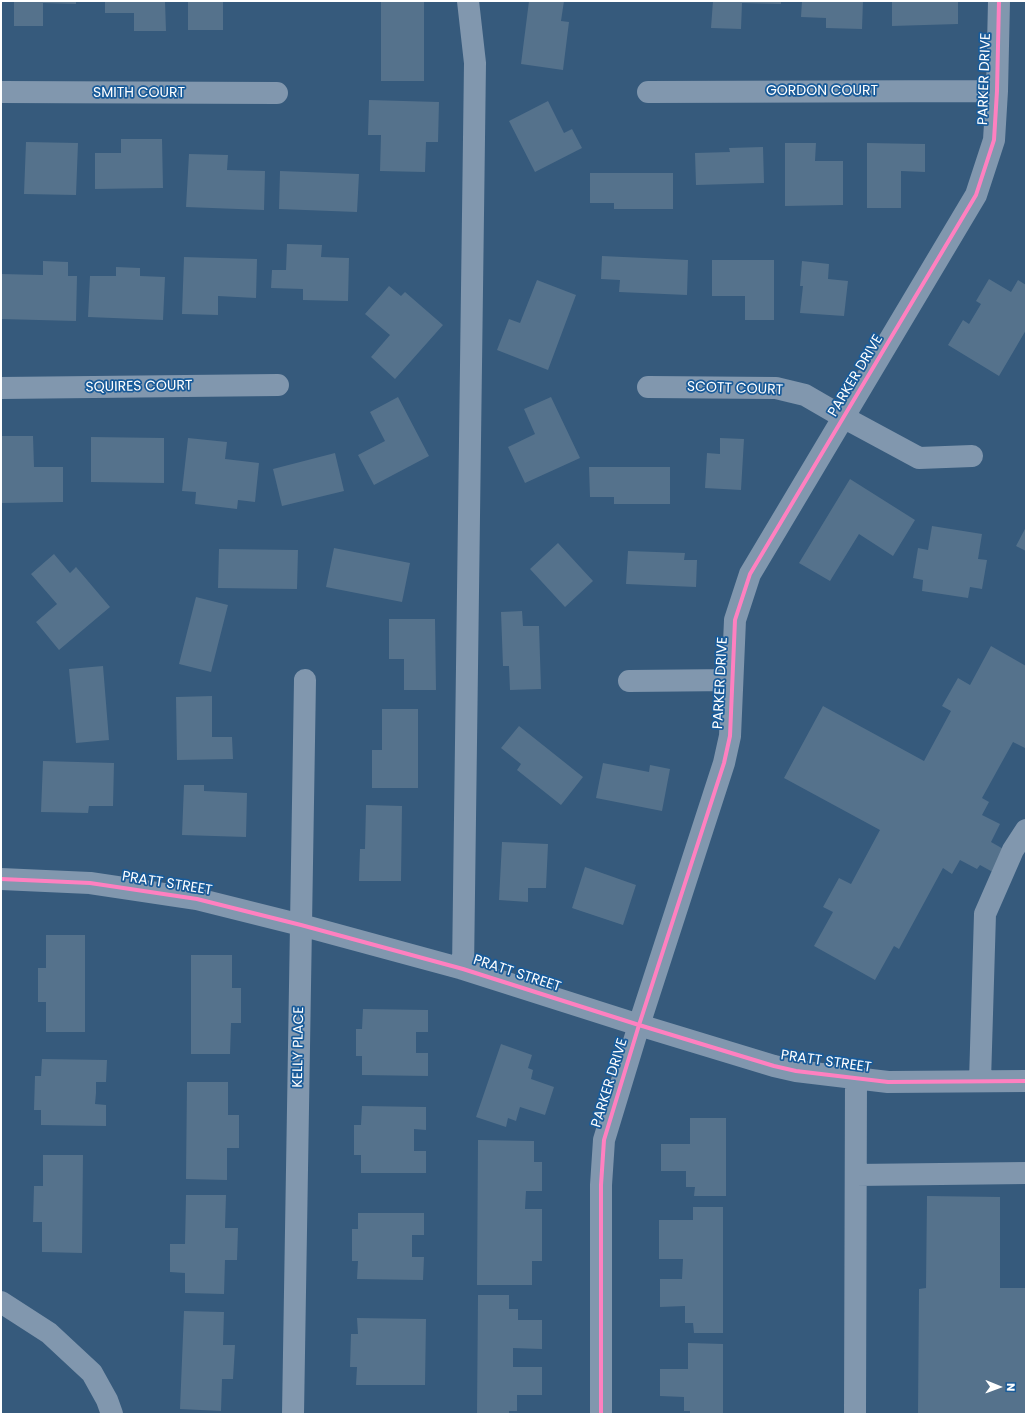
<!DOCTYPE html>
<html>
<head>
<meta charset="utf-8">
<style>
	body { margin:0 }
	#map { position:relative; width:1027px; height:1415px; overflow:hidden; background:#365a7c; font-family:Poppins,sans-serif }
	canvas { display:block }
	.frame { position:absolute; inset:0; border:2px solid #fff; pointer-events:none }
	.north { position:absolute; left:979px; top:1367px; width:40px; height:40px; -webkit-text-stroke:3px #195b99; paint-order:stroke; rotate:91deg; font-size:11px; font-weight:700; line-height:16px; text-align:center; color:#fff }
	.north::after { content:''; display:block; margin:auto; width:14px; height:18px; background:#fff; clip-path:polygon(50% 0,100% 100%,50% 72%,0 100%) }
</style>
</head>
<body>
<div id="map">
<canvas width="1027" height="1415"></canvas>
<div class="frame"></div>
<div class="north">N</div>
</div>
<script>
const context = document.querySelector('canvas').getContext('2d');
context.lineJoin = 'round';
function fill(path, color) {
  context.fillStyle = color;
  context.fill(path, 'evenodd');
}
function toPath(rows) {
  const path = new Path2D();
  for (const r of rows) {
    path.moveTo(r[0], r[1]);
    for (let i = 2; i < r.length; i += 2) path.lineTo(r[i], r[i + 1]);
  }
  return path;
}
function strokePath(path, color, width, dash) {
  context.strokeStyle = color;
  context.lineWidth = width;
  context.lineCap = dash ? 'butt' : 'round';
  context.setLineDash(dash || []);
  context.stroke(path);
}
function label(font, color, halo, rows, align = 'center') {
  context.font = font + ' Poppins,sans-serif';
  context.lineWidth = 3.5;
  context.setLineDash([]);
  context.textBaseline = 'middle';
  context.strokeStyle = halo;
  context.fillStyle = color;
  for (const [text, x, y, turn = 0] of rows) {
    context.save();
    context.translate(x, y);
    context.rotate((+turn || 0) * Math.PI / 180);
    context.textAlign = isNaN(turn) ? turn : align;
    if (halo) context.strokeText(text, 0, 0);
    context.fillText(text, 0, 0);
    context.restore();
  }
}
const building = toPath([
	[14,1,76,1,76,4,43,3,43,26,14,26],
	[105,1,165,1,166,31,134,31,134,13,105,13],
	[188,1,223,1,223,30,188,30],
	[381,1,424,1,424,81,381,81],
	[529,1,564,1,561,21,569,22,563,70,521,64],
	[713,1,781,1,781,4,742,3,741,29,711,28],
	[802,1,863,1,862,29,826,28,826,18,801,17],
	[892,1,958,1,958,24,892,26],
	[369,100,439,102,438,142,426,142,425,172,380,171,381,135,368,135],
	[548,101,564,133,572,129,582,148,535,172,509,121],
	[121,139,162,139,163,188,95,189,95,153,121,153],
	[26,142,78,143,76,195,24,194],
	[785,143,816,143,815,161,843,161,843,205,785,206],
	[867,143,925,144,925,172,901,171,901,208,867,208],
	[763,147,764,183,696,185,695,153,730,152,729,148],
	[189,154,228,155,227,170,265,171,264,210,186,207],
	[280,171,359,174,357,212,279,209],
	[590,173,673,173,673,209,614,209,614,203,590,203],
	[287,244,322,245,321,257,349,258,348,301,303,300,303,289,271,288,272,270,286,270],
	[602,256,688,260,687,295,619,292,620,280,601,279],
	[184,257,257,259,256,298,218,296,218,315,182,314],
	[712,260,774,260,774,320,745,320,745,296,712,296],
	[43,261,68,262,68,276,77,276,76,321,1,319,1,274,43,275],
	[802,261,829,264,828,279,848,281,844,316,800,313,803,286,800,286],
	[116,267,140,268,140,276,165,277,163,320,88,317,90,276,116,276],
	[989,279,1011,292,1018,280,1026,285,1026,330,999,376,948,345,963,320,969,324,981,304,976,301],
	[537,280,576,295,548,370,497,350,509,319,520,323],
	[389,286,401,296,405,292,443,325,395,379,371,357,390,335,365,314],
	[398,397,429,456,374,485,358,455,385,441,370,412],
	[551,397,580,458,525,483,508,447,535,434,524,409],
	[1,436,33,436,34,467,63,467,63,502,1,503],
	[91,437,164,438,164,483,91,482],
	[188,438,227,442,225,459,259,463,255,502,238,500,237,509,195,504,196,492,182,491],
	[720,438,744,439,741,490,705,488,707,453,720,454],
	[335,453,344,491,282,506,273,469],
	[589,467,670,467,670,504,614,504,614,497,590,497],
	[850,479,915,520,893,556,859,534,830,581,799,563],
	[932,526,982,534,978,559,987,560,982,589,970,587,968,598,922,591,923,580,913,578,918,548,928,550],
	[1026,527,1026,551,1016,546],
	[558,543,593,581,565,607,530,569],
	[334,548,410,563,402,602,326,587],
	[219,549,298,550,297,589,218,588],
	[628,551,685,553,684,560,697,560,696,587,626,584],
	[54,554,70,573,76,567,110,607,59,650,36,622,57,604,31,574],
	[196,597,228,605,211,672,179,664],
	[522,611,523,626,539,626,541,689,510,690,509,666,503,666,501,612],
	[389,619,435,619,436,690,404,690,404,659,389,659],
	[991,646,1026,666,1026,746,1025,748,1013,742,982,798,989,802,982,815,1000,824,991,842,1021,859,1009,881,980,865,977,869,960,860,952,874,943,868,899,949,894,946,875,980,814,946,833,912,823,907,839,878,851,884,880,830,784,778,823,706,924,761,951,711,942,706,958,678,970,685],
	[103,666,109,740,76,743,69,669],
	[212,696,212,737,232,737,233,759,177,760,176,697],
	[382,709,418,709,418,788,372,788,372,750,382,750],
	[519,726,583,777,561,805,517,770,521,764,501,748],
	[43,761,114,763,113,806,89,806,88,813,41,812],
	[603,763,649,772,650,765,670,769,662,811,596,798],
	[184,785,204,785,204,791,247,793,246,837,182,835],
	[366,805,402,806,401,881,359,881,360,849,365,849],
	[502,842,548,844,546,888,528,888,528,902,499,900],
	[585,867,636,885,623,925,572,908],
	[46,935,85,935,85,1032,46,1032,46,1002,38,1002,38,968,46,968],
	[191,955,232,955,232,988,241,988,241,1023,231,1023,230,1054,191,1054],
	[363,1009,428,1010,428,1032,416,1032,416,1053,428,1053,428,1076,362,1075,362,1056,356,1056,356,1029,362,1029],
	[501,1044,532,1055,528,1068,533,1070,531,1079,554,1087,545,1115,520,1107,516,1121,508,1118,506,1127,476,1117],
	[42,1059,107,1060,106,1082,96,1082,96,1093,95,1104,106,1105,106,1126,41,1125,41,1110,34,1110,35,1076,41,1076],
	[187,1082,228,1082,228,1115,239,1115,239,1148,227,1148,227,1180,186,1179],
	[362,1106,426,1107,426,1130,414,1129,414,1151,426,1151,426,1173,361,1173,361,1155,354,1155,354,1125,361,1125],
	[690,1118,726,1118,726,1196,694,1196,695,1187,686,1187,686,1171,661,1171,661,1144,690,1144],
	[478,1140,534,1141,534,1162,542,1162,542,1191,526,1191,525,1209,542,1209,542,1261,532,1261,532,1285,477,1285],
	[43,1155,83,1155,82,1253,42,1252,42,1222,33,1222,34,1186,43,1186],
	[186,1195,226,1195,225,1228,238,1228,237,1260,225,1260,224,1294,185,1293,185,1273,170,1272,170,1244,185,1244],
	[927,1196,1000,1197,1000,1288,1026,1288,1026,1414,918,1414,919,1289,926,1288],
	[693,1207,723,1207,723,1333,694,1333,693,1323,685,1323,685,1306,660,1307,660,1279,682,1279,683,1259,659,1259,659,1220,693,1220],
	[358,1213,424,1213,424,1235,412,1235,412,1257,424,1257,423,1280,357,1279,358,1261,352,1261,352,1229,358,1229],
	[478,1295,509,1295,509,1309,518,1309,518,1320,542,1320,542,1349,513,1348,513,1367,542,1367,542,1395,517,1395,517,1411,509,1411,509,1414,477,1414],
	[184,1311,224,1312,223,1345,235,1345,233,1379,222,1379,221,1411,180,1409],
	[357,1318,426,1319,425,1385,356,1385,357,1367,350,1367,351,1334,358,1334],
	[688,1343,723,1344,723,1414,690,1414,690,1411,684,1411,684,1397,660,1396,660,1369,688,1369]
]);
const minor = toPath([
	[1,92,277,93],
	[648,92,997,91],
	[648,387,776,388,805,395,843,417,919,458,972,456],
	[1,388,278,385],
	[629,681,732,680],
	[1,879,90,883,197,899,301,925,463,969,639,1025,774,1066,796,1071,888,1082,1026,1081],
	[463,969,475,63,468,1],
	[980,1081,985,914,1013,850,1026,830],
	[856,1175,1026,1173],
	[1,1302,49,1333,92,1373,107,1400,112,1414],
	[293,1414,305,680],
	[601,1414,601,1185,604,1140,639,1025,724,763,730,736,735,620,750,574,976,195,994,140,997,91,999,1],
	[855,1414,856,1078]
]);
const cycleway = toPath([
	[1,879,90,883,197,899,301,925,463,969,639,1025,774,1066,796,1071,888,1082,1026,1081],
	[601,1414,601,1185,604,1140,639,1025,724,763,730,736,735,620,750,574,976,195,994,140,997,91,999,1]
]);
const streetNames = [
	["PARKER DRIVE",985,79,-88],
	["GORDON COURT",822,91],
	["SMITH COURT",139,93],
	["PARKER DRIVE",856,376,-59],
	["SQUIRES COURT",139,387,-1],
	["SCOTT COURT",735,389,2],
	["PARKER DRIVE",721,683,-87],
	["PRATT STREET",167,884,9],
	["PRATT STREET",517,974,18],
	["KELLY PLACE",299,1047,-89],
	["PRATT STREET",826,1062,8],
	["PARKER DRIVE",610,1083,-73]
];
fill(building, '#55728c');
strokePath(minor, '#8197ae', 22);
strokePath(cycleway, '#ff80c0', 4);
label('14px', '#fff', '#195b99', streetNames);
</script>
</body>
</html>
